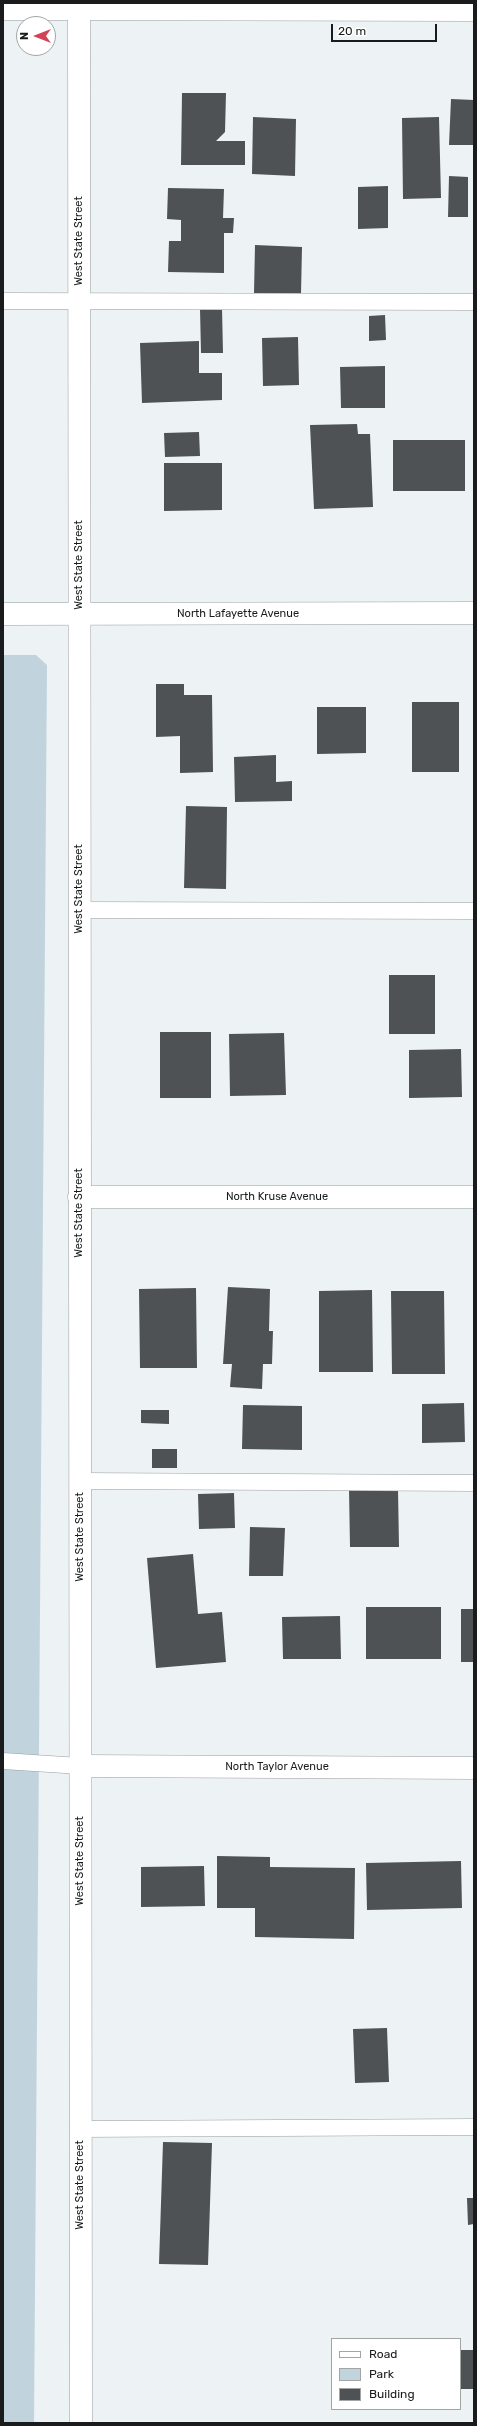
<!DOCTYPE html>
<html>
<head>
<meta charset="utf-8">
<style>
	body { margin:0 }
	#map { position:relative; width:477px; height:2426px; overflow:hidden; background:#edf2f5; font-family:Rubik,sans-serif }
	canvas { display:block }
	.frame { position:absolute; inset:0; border:4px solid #191b1c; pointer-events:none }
	.legend { position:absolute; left:331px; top:2338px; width:130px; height:72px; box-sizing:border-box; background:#fff; border:1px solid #a3a4a4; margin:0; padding:5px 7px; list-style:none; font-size:12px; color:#191b1c }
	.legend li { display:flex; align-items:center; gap:8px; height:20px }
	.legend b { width:20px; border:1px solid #a3a4a4 }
	.north { position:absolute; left:16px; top:16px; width:40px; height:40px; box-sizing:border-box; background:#fff; border:1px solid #a3a4a4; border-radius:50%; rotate:270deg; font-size:11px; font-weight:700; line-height:16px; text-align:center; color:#191b1c }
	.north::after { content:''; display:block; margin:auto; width:14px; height:18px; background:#d34254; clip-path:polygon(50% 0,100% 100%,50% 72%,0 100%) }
	.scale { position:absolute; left:331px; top:24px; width:106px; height:18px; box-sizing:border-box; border:2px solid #191b1c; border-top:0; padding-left:5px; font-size:12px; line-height:14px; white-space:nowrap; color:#191b1c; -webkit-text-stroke:3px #fff; paint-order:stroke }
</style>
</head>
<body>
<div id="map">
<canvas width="477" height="2426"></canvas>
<div class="frame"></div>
<ul class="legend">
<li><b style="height:5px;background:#fff"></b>Road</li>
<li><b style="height:11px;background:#c1d4de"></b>Park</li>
<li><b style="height:11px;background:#4e5254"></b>Building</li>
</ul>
<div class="north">N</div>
<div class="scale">20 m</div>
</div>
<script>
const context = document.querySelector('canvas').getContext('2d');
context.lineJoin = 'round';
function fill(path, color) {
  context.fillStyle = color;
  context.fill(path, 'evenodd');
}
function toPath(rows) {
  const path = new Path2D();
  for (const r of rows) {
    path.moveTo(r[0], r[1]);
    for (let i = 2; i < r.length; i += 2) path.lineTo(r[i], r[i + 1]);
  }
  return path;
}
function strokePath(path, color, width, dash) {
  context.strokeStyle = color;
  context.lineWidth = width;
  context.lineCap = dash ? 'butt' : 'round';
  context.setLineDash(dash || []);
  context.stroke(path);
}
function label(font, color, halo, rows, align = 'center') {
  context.font = font + ' Rubik,sans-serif';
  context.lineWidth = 4;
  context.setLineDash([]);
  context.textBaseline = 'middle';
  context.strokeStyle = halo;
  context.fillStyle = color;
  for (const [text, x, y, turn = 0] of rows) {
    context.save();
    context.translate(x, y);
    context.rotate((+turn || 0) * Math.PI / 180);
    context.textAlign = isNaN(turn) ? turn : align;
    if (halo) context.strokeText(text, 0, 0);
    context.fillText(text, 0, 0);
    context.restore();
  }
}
const green = toPath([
	[3,655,36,655,47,665,34,2423,3,2423]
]);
const building = toPath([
	[182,93,226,93,225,132,216,141,245,141,245,165,181,165],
	[451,99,474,100,474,145,449,145],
	[253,117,296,119,295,176,252,174],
	[439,117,441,198,403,199,402,118],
	[449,176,468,177,468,217,448,217],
	[388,186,388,228,358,229,358,187],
	[168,188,224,189,223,218,234,218,233,233,224,233,224,273,168,272,169,241,181,241,181,220,167,219],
	[255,245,302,247,301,294,254,293],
	[222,308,223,353,201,353,200,309],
	[385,315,386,340,369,341,369,316],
	[298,337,299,385,263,386,262,338],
	[199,341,199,373,222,373,222,400,142,403,140,343],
	[385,366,385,408,341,408,340,367],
	[357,424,358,434,370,434,373,507,314,509,310,425],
	[199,432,200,456,165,457,164,433],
	[393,440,465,440,465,491,393,491],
	[164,463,222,463,222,510,164,511],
	[156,684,184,684,184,695,212,695,213,772,180,773,180,736,156,737],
	[412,702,459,702,459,772,412,772],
	[317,707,366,707,366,753,317,754],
	[276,755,276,782,292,781,292,801,235,802,234,757],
	[186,806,227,807,226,889,184,888],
	[389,975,435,975,435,1034,389,1034],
	[160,1032,211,1032,211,1098,160,1098],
	[284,1033,286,1095,230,1096,229,1034],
	[461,1049,462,1097,409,1098,409,1050],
	[228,1287,270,1289,269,1331,273,1331,272,1364,263,1364,262,1389,230,1387,232,1364,223,1364],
	[196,1288,197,1368,140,1368,139,1289],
	[372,1290,373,1372,319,1372,319,1291],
	[391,1291,444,1291,445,1374,392,1374],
	[464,1403,465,1442,422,1443,422,1404],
	[243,1405,302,1406,302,1450,242,1449],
	[141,1410,169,1410,169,1424,141,1423],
	[152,1449,177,1449,177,1468,152,1468],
	[349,1489,398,1489,399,1547,350,1547],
	[234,1493,235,1528,199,1529,198,1494],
	[250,1527,285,1528,283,1576,249,1576],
	[193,1554,198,1614,222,1612,226,1662,156,1668,147,1558],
	[366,1607,441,1607,441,1659,366,1659],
	[461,1609,474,1609,474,1662,461,1662],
	[340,1616,341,1659,283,1659,282,1617],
	[217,1856,270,1857,270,1867,355,1868,354,1939,255,1937,255,1908,217,1908],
	[461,1861,462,1908,367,1910,366,1863],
	[204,1866,205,1906,141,1907,141,1867],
	[387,2028,389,2082,355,2083,353,2029],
	[163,2142,212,2143,208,2265,159,2264],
	[467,2198,474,2198,474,2224,468,2225],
	[460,2350,474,2350,474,2389,460,2389]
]);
const lane = toPath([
	[3,301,474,302],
	[79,910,474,911],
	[80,1481,474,1483],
	[3,1761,80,1766],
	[80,2129,474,2127]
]);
const street = toPath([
	[3,9,474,10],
	[3,614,474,613],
	[79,1197,474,1197],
	[80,1766,474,1768]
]);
const secondary = toPath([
	[79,3,81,2423]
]);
const streetNames = [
	["West State Street",79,241,-90],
	["West State Street",79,565,-90],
	["North Lafayette Avenue",238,614],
	["West State Street",79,889,-90],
	["North Kruse Avenue",277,1197],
	["West State Street",79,1213,-90],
	["West State Street",80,1537,-90],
	["North Taylor Avenue",277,1767],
	["West State Street",80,1861,-90],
	["West State Street",80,2185,-90]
];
fill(green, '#c1d4de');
fill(building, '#4e5254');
strokePath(lane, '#999da0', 17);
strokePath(street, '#999da0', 23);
strokePath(secondary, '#999da0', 23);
strokePath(lane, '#fff', 16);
strokePath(street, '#fff', 22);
strokePath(secondary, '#fff', 22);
label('11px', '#191b1c', '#fff', streetNames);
</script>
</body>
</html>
